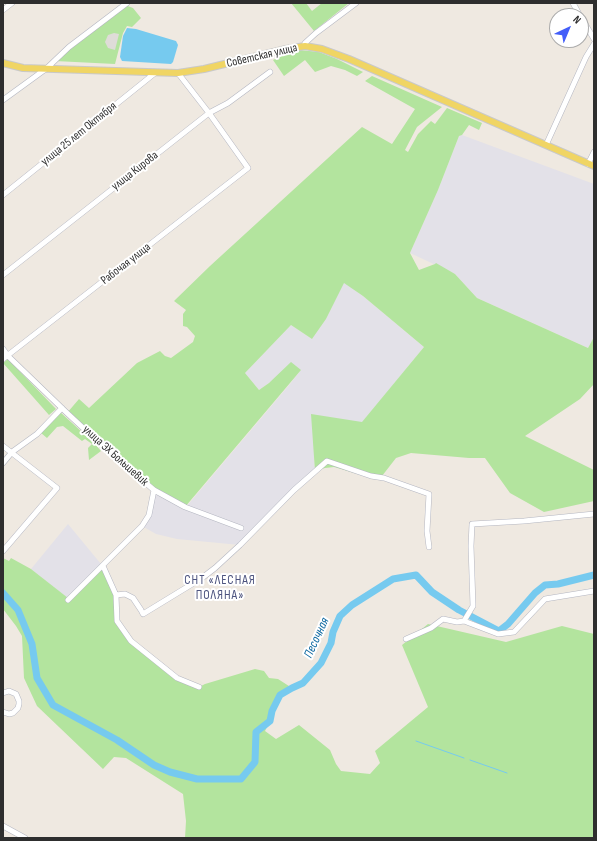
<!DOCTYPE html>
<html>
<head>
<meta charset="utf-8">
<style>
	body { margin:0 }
	#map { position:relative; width:597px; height:841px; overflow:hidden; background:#efe9e1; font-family:"Sofia Sans Condensed",sans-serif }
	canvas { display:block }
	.frame { position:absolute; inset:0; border:4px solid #2e2e2e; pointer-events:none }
	.north { position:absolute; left:549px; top:8px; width:40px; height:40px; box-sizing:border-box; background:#fff; border:1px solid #ababab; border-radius:50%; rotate:44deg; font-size:11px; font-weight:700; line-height:16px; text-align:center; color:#2e2e2e }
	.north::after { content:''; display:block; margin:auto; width:14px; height:18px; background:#435ef9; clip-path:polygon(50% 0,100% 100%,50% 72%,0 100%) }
</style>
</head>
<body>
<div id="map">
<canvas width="597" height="841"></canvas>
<div class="frame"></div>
<div class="north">N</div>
</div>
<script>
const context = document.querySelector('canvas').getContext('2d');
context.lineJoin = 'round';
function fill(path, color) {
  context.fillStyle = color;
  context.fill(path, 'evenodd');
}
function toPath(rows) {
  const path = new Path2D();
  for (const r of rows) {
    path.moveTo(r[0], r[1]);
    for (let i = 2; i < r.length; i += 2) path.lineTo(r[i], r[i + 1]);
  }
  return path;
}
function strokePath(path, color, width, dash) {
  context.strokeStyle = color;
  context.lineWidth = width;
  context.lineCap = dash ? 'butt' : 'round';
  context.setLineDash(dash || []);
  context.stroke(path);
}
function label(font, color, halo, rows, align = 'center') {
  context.font = font + ' "Sofia Sans Condensed",sans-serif';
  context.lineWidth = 4;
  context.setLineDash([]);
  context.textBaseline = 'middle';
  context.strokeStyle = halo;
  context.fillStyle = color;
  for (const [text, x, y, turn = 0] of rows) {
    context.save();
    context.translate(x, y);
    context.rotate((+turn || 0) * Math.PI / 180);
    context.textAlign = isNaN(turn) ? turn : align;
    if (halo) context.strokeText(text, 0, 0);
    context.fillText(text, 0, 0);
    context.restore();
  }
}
const industrial = toPath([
	[462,135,594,184,594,337,588,348,477,298,455,274,410,253,438,190,459,136],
	[344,282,363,296,424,347,362,423,314,454,315,471,312,477,270,514,240,545,177,539,156,534,142,526,149,515,154,490,186,507,290,384,301,370,269,383,259,390,245,373,291,325,312,339,326,319],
	[68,524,101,564,67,598,31,569]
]);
const green = toPath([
	[291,3,306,3,312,11,322,3,349,3,314,31],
	[125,5,133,8,141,18,132,27,127,26,123,33,115,64,55,61],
	[299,50,319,52,337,59,363,72,357,76,345,70,331,66,315,72,305,60,284,76,273,60,288,53],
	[372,76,442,107,417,127,405,150,408,152,418,134,431,121,435,124,447,108,482,123,479,130,469,125,462,135,459,136,438,190,410,253,419,270,435,264,436,263,455,274,477,298,588,348,594,337,594,384,580,399,525,436,594,470,594,501,544,512,510,493,485,458,469,458,411,453,396,458,382,476,368,477,334,467,325,468,315,471,311,414,362,422,424,347,363,296,344,283,326,319,312,339,291,325,245,373,259,390,269,383,291,362,301,370,185,507,154,490,67,413,79,399,89,408,137,363,160,351,165,356,171,358,193,342,195,336,187,327,183,326,183,314,186,310,174,301,210,266,362,127,392,144,415,109,365,81],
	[8,359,56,409,49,415,3,363],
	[60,412,94,443,101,451,89,460,88,448,92,444,85,439,82,441,63,426,57,427,47,438,41,433],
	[3,558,9,561,11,558,31,569,68,598,102,565,116,595,117,621,131,641,177,678,199,687,205,684,255,669,264,671,269,678,278,679,292,688,280,695,272,711,270,721,265,731,276,739,299,725,330,750,336,764,341,771,370,774,380,763,375,751,428,707,402,645,428,624,506,642,562,626,594,634,594,838,185,838,186,821,183,794,126,758,114,757,103,769,37,706,24,678,22,636,16,626,3,609]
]);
const plaza = toPath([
	[114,33,119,34,115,50,108,48,105,42,108,35]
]);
const water = toPath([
	[127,28,136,29,176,41,178,45,173,62,171,64,122,61,120,57,123,36]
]);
const stream = toPath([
	[416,741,464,758],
	[470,760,507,773]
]);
const river = toPath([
	[3,593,18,610,32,644,37,678,53,705,117,740,154,765,170,772,197,779,241,779,255,762,256,732,270,721,272,711,280,695,292,688,303,683,321,663,331,643,333,632,340,616,352,605,393,579,416,575,432,592,459,610,499,631,508,624,535,593,545,585,558,584,594,575]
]);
const minor = toPath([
	[573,3,580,16],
	[3,10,12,3],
	[581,17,594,39],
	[305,46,305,43,316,33,356,3],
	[3,100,47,68,69,47,127,3],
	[546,145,586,57,594,44],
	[588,164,594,152],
	[3,195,155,73],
	[3,275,209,113,228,103,270,72],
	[3,349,8,356,67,413,109,452,154,490,185,507,241,528],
	[3,359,248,168,209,113,178,73],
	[3,446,57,488,3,551],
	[3,463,12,452,37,434,62,408],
	[103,566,116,595,117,621,131,641,177,678,199,687],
	[116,595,125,594,133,598,141,610,143,614,202,578,215,568,240,545,294,490,327,461,371,476,384,478,429,494,427,531,429,547],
	[68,600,142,526,149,515,154,490],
	[464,621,473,606,471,546,472,524,524,521,594,514],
	[406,639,431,628,443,619,457,622,464,621,498,634,514,632,545,599,594,591],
	[3,693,9,691,16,694,19,701,19,704,18,708,13,713,9,714,3,712],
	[3,826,25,838]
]);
const major = toPath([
	[3,63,23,68,178,73,204,69,286,49,305,46,322,49,349,59,594,166]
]);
const streetNames = [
	["Советская улица",262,56,-13],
	["улица 25 лет Октября",79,134,-39],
	["улица Кирова",135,171,-38],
	["Рабочая улица",126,264,-38],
	["улица ЭХ Большевик",115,456,42]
];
const neighbourhoodNames = [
	["СНТ «ЛЕСНАЯ",220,581],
	["ПОЛЯНА»",220,596]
];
const waterNames = [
	["Песочная",317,638,-65]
];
fill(industrial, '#e3e1e8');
fill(green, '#b3e49e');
fill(plaza, '#dfdcd8');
fill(water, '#76caef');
strokePath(stream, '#76caef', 1);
strokePath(river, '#76caef', 7);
strokePath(minor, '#b4b6c1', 6);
strokePath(major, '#c9c9c9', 8);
strokePath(minor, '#fff', 5);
strokePath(major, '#f0d564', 6);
label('12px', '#2e2e2e', '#fff', streetNames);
context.letterSpacing = '1px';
label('13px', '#4d547f', '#fff', neighbourhoodNames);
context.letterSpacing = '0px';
label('italic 13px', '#0e69a1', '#fff', waterNames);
</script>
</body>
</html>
